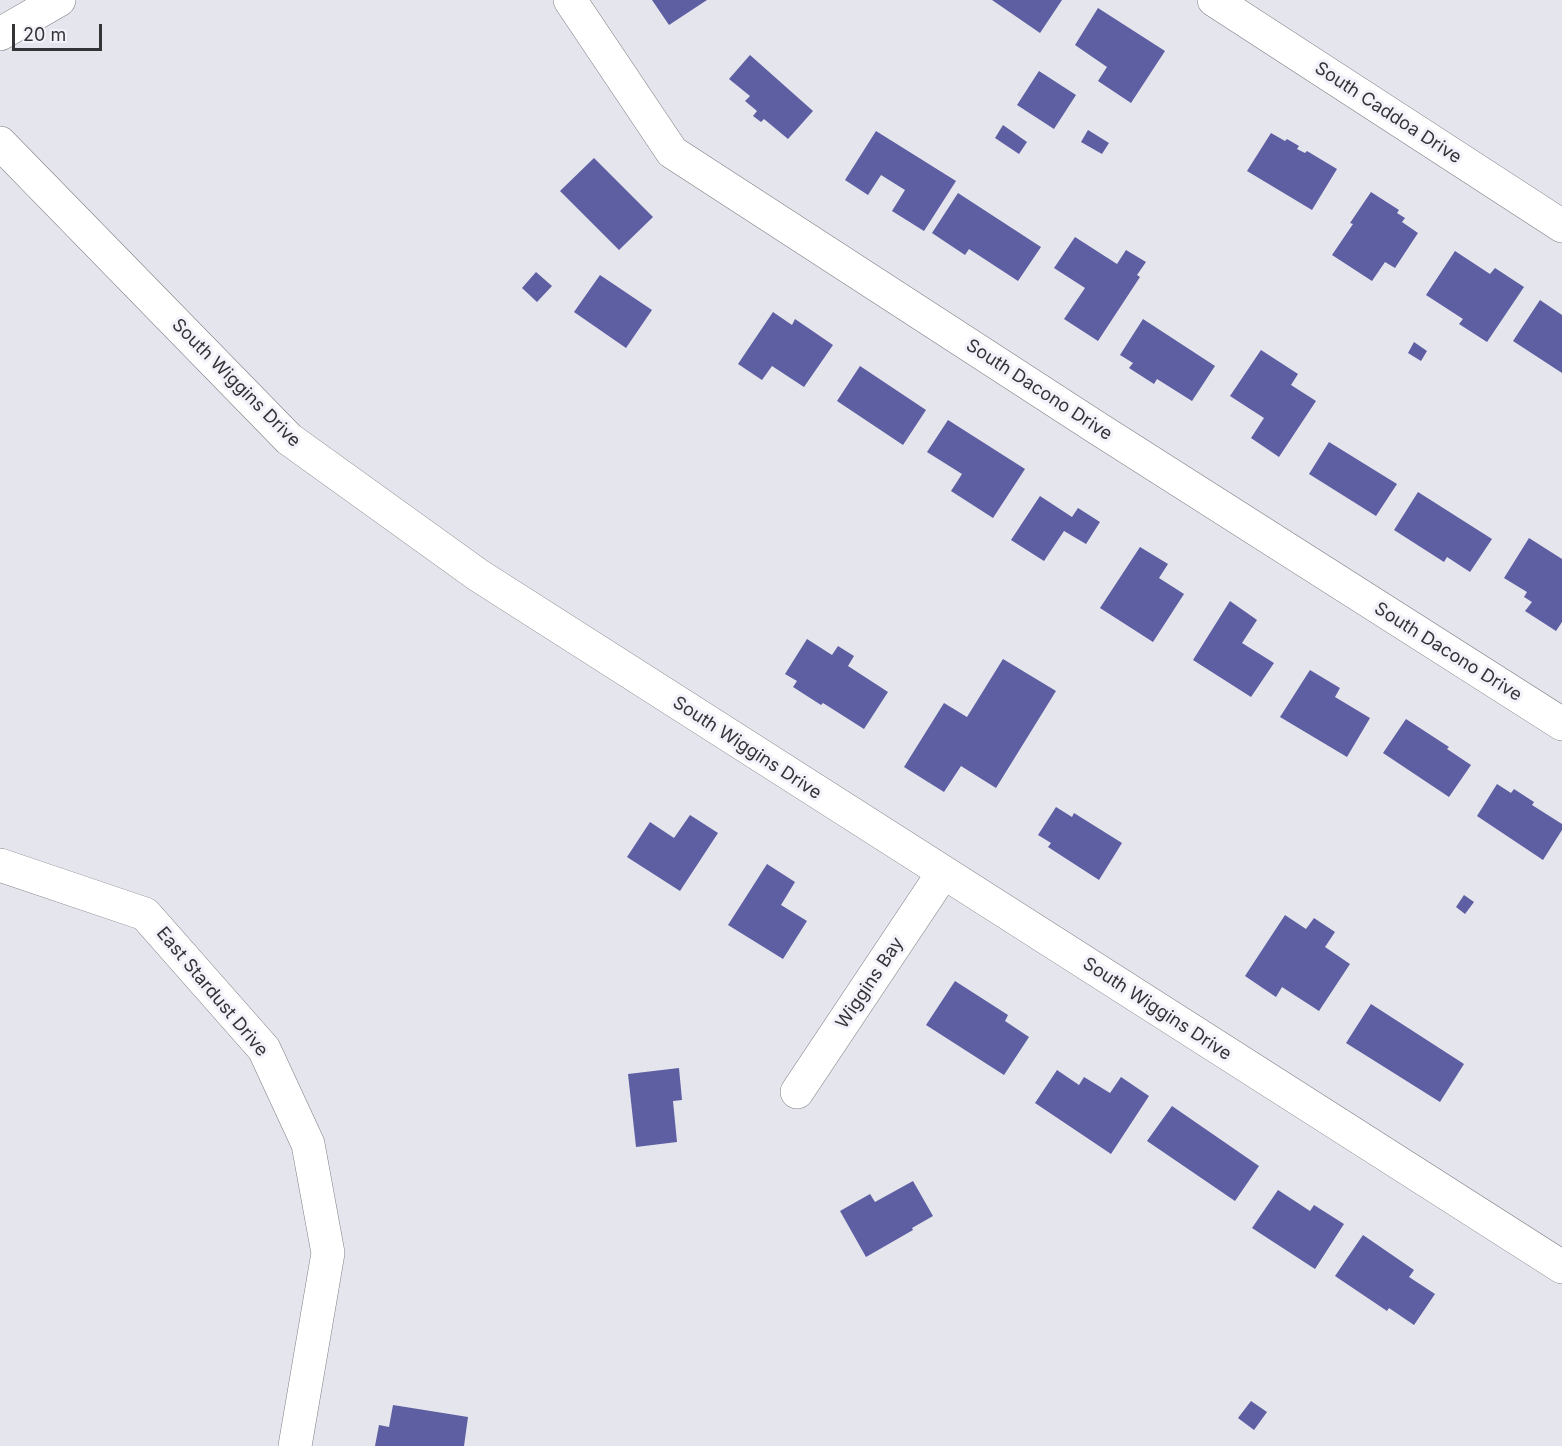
<!DOCTYPE html>
<html>
<head>
<meta charset="utf-8">
<style>
	body { margin:0 }
	#map { position:relative; width:1562px; height:1446px; overflow:hidden; background:#e5e5ed; font-family:Inter,sans-serif }
	canvas { display:block }
	.scale { position:absolute; left:12px; top:24px; width:90px; height:27px; box-sizing:border-box; border:3px solid #343437; border-top:0; padding-left:8px; font-size:18px; line-height:21px; white-space:nowrap; color:#343437; -webkit-text-stroke:4px #f3f2fb; paint-order:stroke }
</style>
</head>
<body>
<div id="map">
<canvas width="1562" height="1446"></canvas>
<div class="scale">20 m</div>
</div>
<script>
const context = document.querySelector('canvas').getContext('2d');
context.lineJoin = 'round';
function fill(path, color) {
  context.fillStyle = color;
  context.fill(path, 'evenodd');
}
function toPath(rows) {
  const path = new Path2D();
  for (const r of rows) {
    path.moveTo(r[0], r[1]);
    for (let i = 2; i < r.length; i += 2) path.lineTo(r[i], r[i + 1]);
  }
  return path;
}
function strokePath(path, color, width, dash) {
  context.strokeStyle = color;
  context.lineWidth = width;
  context.lineCap = dash ? 'butt' : 'round';
  context.setLineDash(dash || []);
  context.stroke(path);
}
function label(font, color, halo, rows, align = 'center') {
  context.font = font + ' Inter,sans-serif';
  context.lineWidth = 6;
  context.setLineDash([]);
  context.textBaseline = 'middle';
  context.strokeStyle = halo;
  context.fillStyle = color;
  for (const [text, x, y, turn = 0] of rows) {
    context.save();
    context.translate(x, y);
    context.rotate((+turn || 0) * Math.PI / 180);
    context.textAlign = isNaN(turn) ? turn : align;
    if (halo) context.strokeText(text, 0, 0);
    context.fillText(text, 0, 0);
    context.restore();
  }
}
const building = toPath([
	[652,0,707,0,669,25],
	[992,0,1062,0,1040,33],
	[1098,8,1165,51,1131,103,1098,81,1107,67,1075,45],
	[750,55,813,111,788,139,764,119,761,122,753,116,757,111,745,101,750,96,729,79],
	[1039,71,1076,95,1054,129,1017,105],
	[1003,125,1027,142,1019,154,995,138],
	[1088,130,1109,143,1102,154,1081,142],
	[876,131,956,181,924,231,892,211,905,190,881,175,868,195,845,180],
	[1271,133,1285,141,1287,139,1299,146,1297,149,1305,153,1307,151,1337,169,1312,210,1247,171],
	[594,158,653,217,619,250,560,191],
	[1371,192,1399,210,1397,213,1405,218,1402,222,1418,233,1395,268,1385,262,1372,281,1332,255,1353,224,1350,223],
	[958,193,1041,247,1018,281,969,249,965,255,932,233],
	[1075,237,1117,264,1126,250,1146,262,1137,275,1140,277,1098,341,1064,319,1085,288,1054,268],
	[1455,251,1490,274,1495,268,1524,287,1487,342,1459,324,1463,319,1426,295],
	[536,272,552,286,537,302,522,288],
	[600,275,652,310,626,348,574,312],
	[1540,300,1562,315,1562,373,1513,341],
	[773,312,792,325,795,319,833,345,804,387,772,366,762,380,738,364],
	[1143,319,1215,366,1192,401,1157,379,1154,384,1129,368,1133,363,1120,355],
	[1414,342,1427,351,1421,361,1408,353],
	[1261,350,1298,374,1291,385,1316,401,1279,457,1251,438,1264,418,1230,396],
	[860,366,926,410,903,445,837,401],
	[948,420,1025,469,993,518,951,491,962,474,927,452],
	[1329,442,1397,484,1376,516,1309,474],
	[1418,492,1492,539,1470,572,1447,557,1444,562,1394,530],
	[1040,496,1072,517,1078,508,1100,522,1086,544,1064,531,1044,561,1011,540],
	[1529,538,1562,559,1562,622,1556,631,1525,611,1532,602,1524,597,1527,592,1504,578],
	[1140,547,1168,564,1159,578,1184,594,1153,642,1100,608],
	[1230,601,1257,620,1242,643,1274,663,1251,697,1193,660],
	[807,639,832,655,838,646,854,656,848,666,888,692,864,729,823,703,821,705,793,687,797,681,785,674],
	[1003,659,1056,691,996,788,961,766,944,792,904,767,944,703,967,717],
	[1310,670,1340,688,1335,697,1370,718,1347,757,1280,717],
	[1406,719,1449,747,1447,749,1471,765,1449,797,1383,753],
	[1497,784,1511,793,1514,789,1534,802,1532,805,1562,824,1562,830,1543,860,1477,816],
	[1056,807,1072,817,1074,813,1122,843,1099,880,1048,847,1051,843,1038,835],
	[690,815,718,833,680,891,627,857,650,822,674,838],
	[767,864,795,882,781,905,807,921,783,959,728,925],
	[1464,895,1474,902,1465,914,1456,907],
	[1285,915,1306,929,1314,918,1335,932,1325,947,1350,964,1319,1011,1282,987,1276,997,1245,976],
	[955,981,1008,1015,1005,1021,1029,1037,1004,1075,926,1025],
	[1371,1004,1464,1064,1440,1102,1346,1043],
	[679,1068,682,1100,673,1101,677,1142,636,1147,628,1074],
	[1057,1070,1079,1085,1084,1077,1110,1093,1121,1077,1149,1096,1111,1154,1035,1103],
	[1172,1106,1259,1166,1235,1201,1147,1141],
	[913,1181,933,1216,912,1228,913,1230,866,1257,840,1211,870,1194,875,1202],
	[1278,1190,1310,1211,1314,1205,1344,1224,1315,1269,1252,1228],
	[1363,1235,1414,1270,1409,1277,1435,1294,1414,1325,1389,1308,1387,1311,1335,1276],
	[1251,1401,1267,1412,1254,1430,1238,1418],
	[393,1405,468,1417,464,1446,375,1446,379,1425,389,1427]
]);
const minor = toPath([
	[570,0,672,152,1094,426,1562,724],
	[1214,0,1562,226],
	[0,34,59,0],
	[0,143,289,439,478,575,1562,1267],
	[0,865,145,914,264,1049,308,1144,328,1253,295,1446],
	[797,1092,943,873]
]);
const streetNames = [
	["South Caddoa Drive",1388,113,33],
	["South Wiggins Drive",236,383,45],
	["South Dacono Drive",1039,390,33],
	["South Dacono Drive",1448,652,32],
	["South Wiggins Drive",747,748,33],
	["Wiggins Bay",870,983,-56],
	["East Stardust Drive",212,992,50],
	["South Wiggins Drive",1157,1009,33]
];
fill(building, '#5e5ea2');
strokePath(minor, '#7c7b83', 34);
strokePath(minor, '#fff', 33);
label('18px', '#343437', '#f3f2fb', streetNames);
</script>
</body>
</html>
